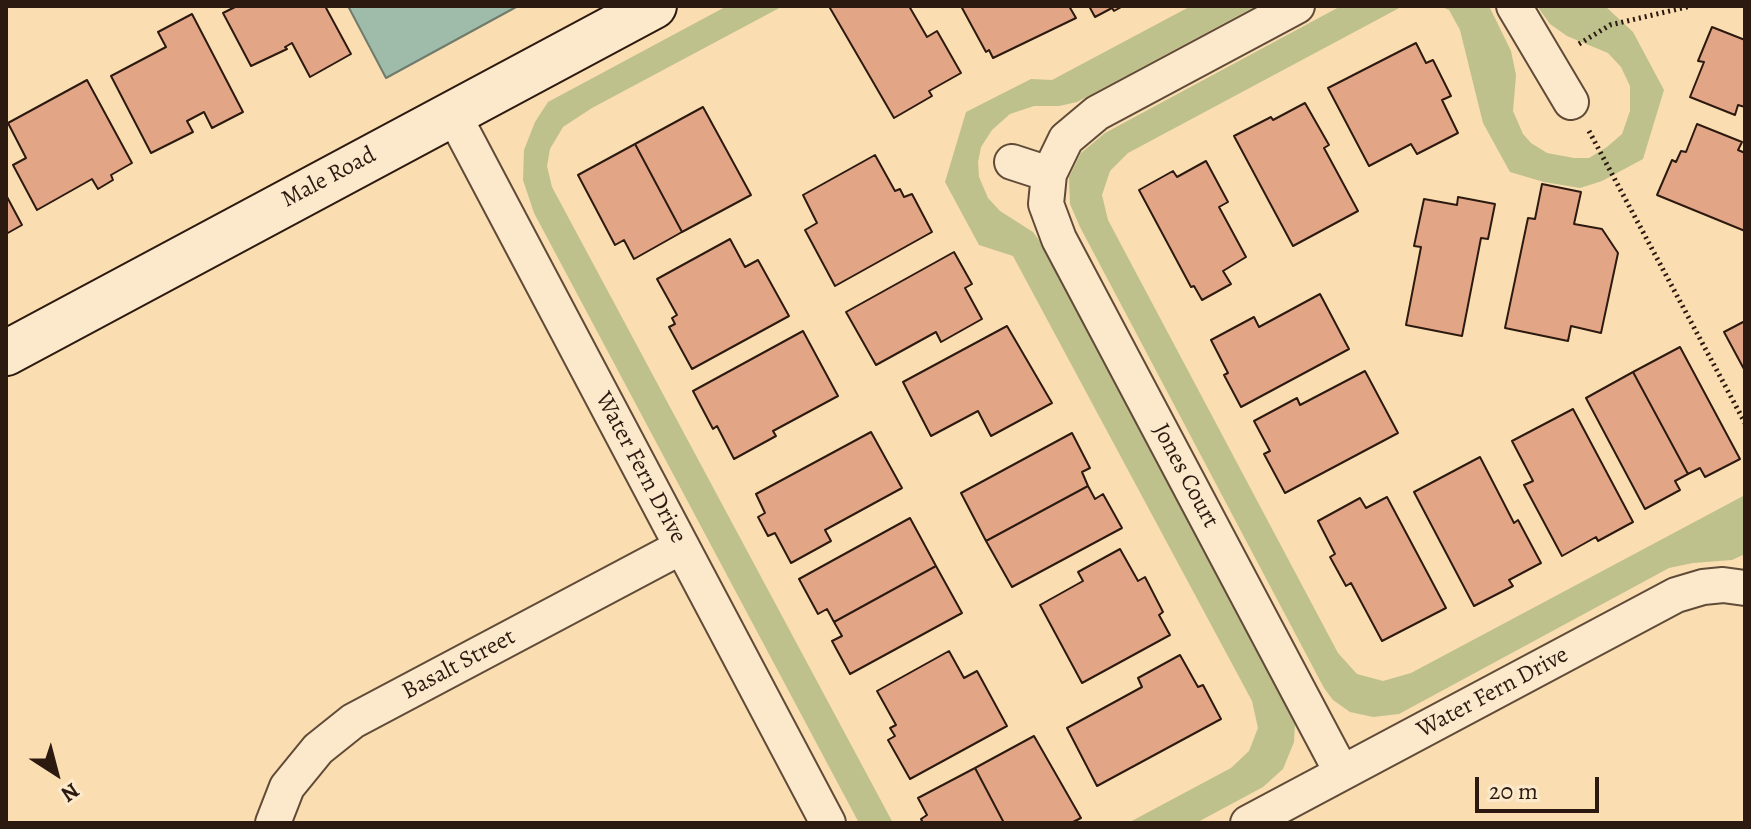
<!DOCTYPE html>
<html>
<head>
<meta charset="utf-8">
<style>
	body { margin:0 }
	#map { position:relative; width:1751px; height:829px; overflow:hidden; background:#faddb0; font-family:Alegreya,serif }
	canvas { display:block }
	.frame { position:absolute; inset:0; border:8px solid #2c1a10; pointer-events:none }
	.north { position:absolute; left:16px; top:733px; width:80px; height:80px; -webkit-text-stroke:6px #fce9cc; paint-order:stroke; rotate:144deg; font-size:22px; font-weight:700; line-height:32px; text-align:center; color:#2c1a10 }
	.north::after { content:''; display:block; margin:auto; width:28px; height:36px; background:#2c1a10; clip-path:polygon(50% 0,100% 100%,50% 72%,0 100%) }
	.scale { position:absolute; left:1475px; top:777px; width:124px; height:36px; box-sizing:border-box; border:4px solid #2c1a10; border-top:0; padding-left:10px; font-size:24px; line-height:28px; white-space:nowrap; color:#2c1a10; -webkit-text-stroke:6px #fce9cc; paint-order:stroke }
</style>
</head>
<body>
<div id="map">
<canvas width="1751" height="829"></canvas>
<div class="frame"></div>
<div class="north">N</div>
<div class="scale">20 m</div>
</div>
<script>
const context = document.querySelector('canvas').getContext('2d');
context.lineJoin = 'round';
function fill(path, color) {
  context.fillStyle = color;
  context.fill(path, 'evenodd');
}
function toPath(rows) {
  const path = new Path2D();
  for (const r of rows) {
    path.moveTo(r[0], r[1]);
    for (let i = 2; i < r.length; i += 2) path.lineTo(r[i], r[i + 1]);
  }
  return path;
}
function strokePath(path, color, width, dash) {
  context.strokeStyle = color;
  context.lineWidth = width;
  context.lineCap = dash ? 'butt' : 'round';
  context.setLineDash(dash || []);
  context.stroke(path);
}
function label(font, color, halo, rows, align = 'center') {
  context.font = font + ' Alegreya,serif';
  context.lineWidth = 6;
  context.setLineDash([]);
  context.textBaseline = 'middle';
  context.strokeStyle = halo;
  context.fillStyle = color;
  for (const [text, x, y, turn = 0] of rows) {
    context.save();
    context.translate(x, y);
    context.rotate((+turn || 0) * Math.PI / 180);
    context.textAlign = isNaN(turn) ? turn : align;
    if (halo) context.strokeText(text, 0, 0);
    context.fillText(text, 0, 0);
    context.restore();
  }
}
const green = toPath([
	[727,6,783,6,592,108,563,127,550,149,547,166,552,187,893,823,859,823,534,213,523,180,524,150,535,122,548,102],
	[1191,6,1256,6,1077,102,1059,106,1034,106,1010,114,992,130,981,147,978,162,979,177,988,198,1000,211,1033,232,1041,243,1295,723,1294,742,1283,769,1263,787,1196,823,1128,823,1231,768,1249,751,1258,728,1252,701,1013,256,979,245,945,182,966,112,1031,79,1052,80],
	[1341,6,1403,6,1128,153,1110,171,1102,195,1108,220,1338,653,1357,674,1383,681,1411,673,1745,495,1745,554,1732,560,1693,563,1669,568,1399,714,1373,717,1350,712,1333,700,1324,688,1080,227,1070,204,1069,177,1081,153,1105,133],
	[1440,6,1489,6,1511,51,1516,75,1513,111,1523,134,1531,143,1547,153,1574,158,1589,158,1607,147,1622,134,1630,111,1630,86,1621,67,1608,53,1567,36,1550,24,1537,6,1605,6,1633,32,1664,90,1643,159,1602,181,1580,188,1544,182,1510,172,1483,123,1460,30,1449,10]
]);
const water = toPath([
	[348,6,518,6,386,78,348,6]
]);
const building = toPath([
	[237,6,325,6,351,54,310,77,292,43,285,47,287,49,251,66,223,13,237,6],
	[832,6,909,6,927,37,937,31,961,73,929,91,932,96,894,118,830,8,832,6],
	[961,6,1069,6,1076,18,993,58,989,50,986,52,961,6],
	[1089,6,1123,6,1114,11,1112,8,1095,17,1089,6],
	[192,14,243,112,212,128,204,112,187,121,193,132,151,153,111,76,166,47,158,32,192,14],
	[1712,27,1745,40,1745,107,1738,105,1735,115,1690,97,1704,62,1698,61,1712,27],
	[1416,43,1426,63,1433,60,1451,96,1442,100,1458,133,1417,154,1411,144,1369,166,1328,88,1416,43],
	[87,80,132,163,111,175,113,180,98,189,92,179,37,210,13,165,26,158,8,123,87,80],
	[1305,103,1329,145,1324,148,1358,211,1293,246,1234,136,1271,117,1273,120,1305,103],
	[703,107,751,195,682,232,635,144,703,107],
	[1697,124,1742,142,1738,150,1745,153,1745,231,1657,195,1672,160,1676,162,1681,151,1686,152,1697,124],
	[635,144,682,232,634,259,624,240,615,245,578,175,635,144],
	[875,155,895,191,900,189,904,197,912,194,932,232,835,286,805,230,817,223,803,195,875,155],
	[1206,161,1228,202,1219,207,1246,257,1223,271,1231,284,1202,300,1194,286,1191,287,1139,190,1173,171,1177,177,1206,161],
	[1542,184,1581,192,1574,224,1602,229,1618,253,1601,333,1571,326,1568,341,1505,328,1528,218,1535,219,1542,184],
	[6,195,22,225,6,234,6,195],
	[1458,197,1495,204,1488,239,1481,238,1462,336,1406,325,1421,247,1414,246,1424,199,1457,205,1458,197],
	[730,239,745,267,758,260,789,316,692,369,669,327,675,324,672,318,677,315,657,279,730,239],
	[954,252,972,284,965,288,982,319,941,342,936,332,876,365,846,312,954,252],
	[1320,294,1349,349,1241,407,1224,375,1228,373,1211,340,1254,317,1259,327,1320,294],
	[1745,321,1745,371,1724,332,1745,321],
	[1007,326,1052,403,991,436,978,411,931,436,903,382,1007,326],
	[803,331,838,396,773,431,776,436,734,459,717,426,713,429,693,391,803,331],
	[1680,347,1740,459,1705,477,1700,468,1688,474,1633,372,1680,347],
	[1365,371,1398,433,1285,493,1264,454,1270,451,1254,421,1297,398,1300,405,1365,371],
	[1633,372,1688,474,1675,481,1680,490,1645,509,1586,398,1633,372],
	[1573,409,1633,522,1598,541,1596,537,1562,556,1524,485,1533,481,1512,441,1573,409],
	[871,432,902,488,825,530,831,541,791,563,775,533,768,536,758,517,765,513,756,494,871,432],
	[1072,433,1090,468,1082,472,1088,486,986,541,961,493,1072,433],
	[1480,457,1514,523,1518,520,1541,563,1509,580,1513,586,1474,606,1414,492,1480,457],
	[1088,486,1095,499,1103,494,1122,528,1012,587,986,541,1088,486],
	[1387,497,1446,608,1382,641,1351,583,1346,586,1330,557,1335,554,1318,521,1360,498,1366,508,1387,497],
	[910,518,936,566,834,622,827,609,818,614,799,579,910,518],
	[1120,549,1138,581,1145,577,1163,612,1159,615,1170,635,1082,683,1040,605,1083,581,1078,572,1120,549],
	[936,566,962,613,850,674,832,641,842,636,834,622,936,566],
	[949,651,964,678,977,671,1007,726,910,779,888,740,895,736,890,728,896,725,877,691,949,651],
	[1180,655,1198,687,1203,685,1221,719,1097,786,1067,728,1142,687,1138,678,1180,655],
	[1034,736,1081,818,1071,823,1004,823,975,768,1034,736],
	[975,768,1004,823,923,823,921,819,927,815,918,798,975,768]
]);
const path = toPath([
	[1579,44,1610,25,1691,6],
	[1589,131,1745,423]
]);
const street = toPath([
	[1297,6,1097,113,1066,139,1049,174,1046,204,1059,239,1342,773],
	[1514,6,1571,102],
	[452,112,828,823],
	[1012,162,1049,174],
	[273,823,287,787,318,749,353,721,681,547],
	[1248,823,1676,595,1703,587,1723,585,1745,588]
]);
const secondary = toPath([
	[6,353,654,6]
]);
const streetNames = [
	["Male Road",329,178,-28],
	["Water Fern Drive",640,468,62],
	["Jones Court",1185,476,62],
	["Basalt Street",459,665,-28],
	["Water Fern Drive",1493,693,-28]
];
fill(green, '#bec18c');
fill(water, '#9ebca9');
strokePath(water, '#707b6c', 2);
fill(building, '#e2a687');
strokePath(building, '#2c1a10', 2);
strokePath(street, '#604b38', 38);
strokePath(secondary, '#2c1a10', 48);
strokePath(path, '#2c1a10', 5, [2, 4]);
strokePath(street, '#fce9cc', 34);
strokePath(secondary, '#fce9cc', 44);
label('24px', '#2c1a10', '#fce9cc', streetNames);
</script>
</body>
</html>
